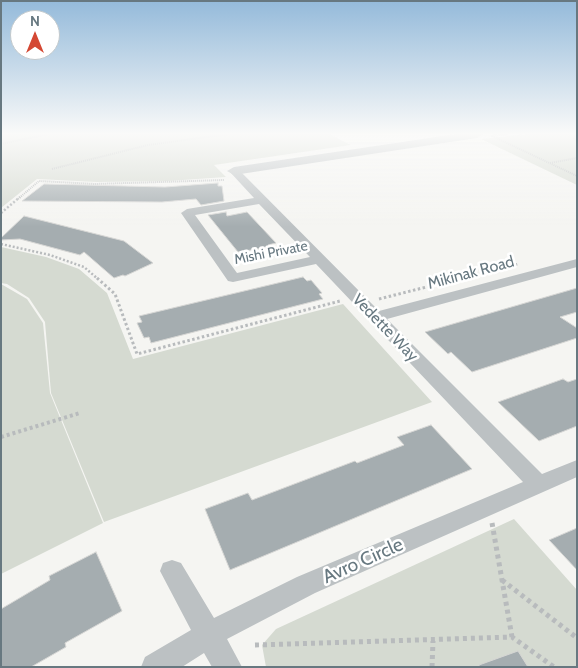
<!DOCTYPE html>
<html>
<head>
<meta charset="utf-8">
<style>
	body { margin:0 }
	#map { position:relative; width:578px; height:668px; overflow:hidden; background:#f5f5f2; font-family:Cabin,sans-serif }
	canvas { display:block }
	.frame { position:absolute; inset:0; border:2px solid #677880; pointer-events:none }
	.north { position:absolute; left:10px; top:10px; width:50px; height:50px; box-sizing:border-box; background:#fff; border:1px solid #c2c9cc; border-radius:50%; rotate:0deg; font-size:14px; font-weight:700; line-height:20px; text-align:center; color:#677880 }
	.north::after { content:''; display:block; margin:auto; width:18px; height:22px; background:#d44833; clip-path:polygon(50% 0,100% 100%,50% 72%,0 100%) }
</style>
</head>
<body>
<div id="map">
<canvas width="578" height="668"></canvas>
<div class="frame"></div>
<div class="north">N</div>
</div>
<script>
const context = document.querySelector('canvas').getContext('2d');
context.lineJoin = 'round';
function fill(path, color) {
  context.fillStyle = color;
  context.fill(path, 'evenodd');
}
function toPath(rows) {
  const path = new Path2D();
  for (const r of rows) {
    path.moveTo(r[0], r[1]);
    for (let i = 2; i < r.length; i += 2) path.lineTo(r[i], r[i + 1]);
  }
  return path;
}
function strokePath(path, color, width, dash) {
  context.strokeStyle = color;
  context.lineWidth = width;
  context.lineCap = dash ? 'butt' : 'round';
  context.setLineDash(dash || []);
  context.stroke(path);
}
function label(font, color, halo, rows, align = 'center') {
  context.font = font + ' Cabin,sans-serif';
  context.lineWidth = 5;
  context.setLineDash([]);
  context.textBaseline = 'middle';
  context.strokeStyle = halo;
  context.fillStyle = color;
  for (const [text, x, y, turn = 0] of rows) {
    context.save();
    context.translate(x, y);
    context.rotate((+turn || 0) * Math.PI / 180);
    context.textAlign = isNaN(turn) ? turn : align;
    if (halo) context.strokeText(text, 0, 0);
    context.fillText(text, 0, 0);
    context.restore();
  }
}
const green = toPath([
	[1,134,329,134,351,145,214,165,226,177,168,181,97,182,37,179,1,208],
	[528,134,577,134,577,185,481,139],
	[1,247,46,257,79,269,107,293,133,359,343,304,432,402,104,522,51,393,45,322,29,298,7,284,1,283],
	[1,284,27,299,43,323,50,393,103,523,1,574],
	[514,519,577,590,577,667,266,667,262,645,276,629]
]);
const building = toPath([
	[218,183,218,186,222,186,224,201,201,205,196,199,162,202,22,201,44,184,165,187,218,183],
	[226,212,227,216,247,212,276,243,268,245,270,247,238,252,208,215,226,212],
	[24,216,124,241,153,263,125,276,123,275,114,278,84,252,80,255,20,239,1,240,1,238,24,216],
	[303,277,307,281,311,280,322,293,319,294,323,299,151,343,149,337,144,338,137,323,142,322,139,316,303,277],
	[577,288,577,312,560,317,577,328,577,338,472,372,451,352,448,354,425,332,577,288],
	[563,379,568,382,577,379,577,426,539,441,498,402,563,379],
	[431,425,472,469,230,570,205,509,248,493,252,500,355,461,357,463,404,445,397,437,431,425],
	[577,528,577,570,549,540,577,528],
	[96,552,122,611,65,643,66,647,31,667,1,667,1,609,50,580,49,576,96,552],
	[518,651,528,667,479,667,479,665,518,651]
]);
const pathFar4 = toPath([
	[575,134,574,138,577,142],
	[1,136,30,134],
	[491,136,508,134],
	[492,136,577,176],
	[1,144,48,134],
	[550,163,577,158],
	[52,169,148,145,229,134],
	[18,199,39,181,95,184,224,180]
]);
const pathFar3 = toPath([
	[1,213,20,197],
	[1,244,50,255,84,267,98,279],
	[457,279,518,264]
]);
const pathFar2 = toPath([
	[97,278,115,294,137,354,340,301],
	[379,299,462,278]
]);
const pathFar1 = toPath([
	[1,437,80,413]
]);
const path = toPath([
	[492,523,512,637],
	[502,580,577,638],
	[255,645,512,637,554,667],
	[432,667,433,641]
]);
const minor = toPath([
	[234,168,238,169,379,311,577,259,577,267,387,319,542,474,577,460,577,477,315,593,227,639,242,667,212,667,204,653,182,667,141,667,145,657,191,630,160,571,163,563,172,560,181,563,214,618,297,577,523,482,316,264,233,282,228,281,181,213,187,209,254,198,229,171,234,168],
	[259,204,310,257,237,273,195,215,259,204]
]);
const tertiary = toPath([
	[456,134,483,134,477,138,234,175,227,171,234,167,456,134]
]);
const farStreetnames = [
	["Mishi Private",271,253,-11]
];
const streetNames = [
	["Mikinak Road",471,273,-15],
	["Vedette Way",385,328,46]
];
const nearStreetnames = [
	["Avro Circle",363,561,-24]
];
fill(green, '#d5dad1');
fill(building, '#a5adb0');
strokePath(building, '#d6d6d4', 1);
strokePath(pathFar4, '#b8bbbd', 2, [1, 1]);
strokePath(pathFar3, '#b8bbbd', 2.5, [2, 2]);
strokePath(pathFar2, '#b8bbbd', 3, [2.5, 2.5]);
strokePath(pathFar1, '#b8bbbd', 4, [3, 3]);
strokePath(path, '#b8bbbd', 5, [4, 4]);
fill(minor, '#bcc1c3');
fill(tertiary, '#bcc1c3');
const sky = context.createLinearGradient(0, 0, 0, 227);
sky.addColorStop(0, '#94bada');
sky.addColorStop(0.59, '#fafaf9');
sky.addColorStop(1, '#fafaf900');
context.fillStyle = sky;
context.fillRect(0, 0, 578, 227);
label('14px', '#677880', '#fff', farStreetnames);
label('16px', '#677880', '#fff', streetNames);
label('19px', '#677880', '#fff', nearStreetnames);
</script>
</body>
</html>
